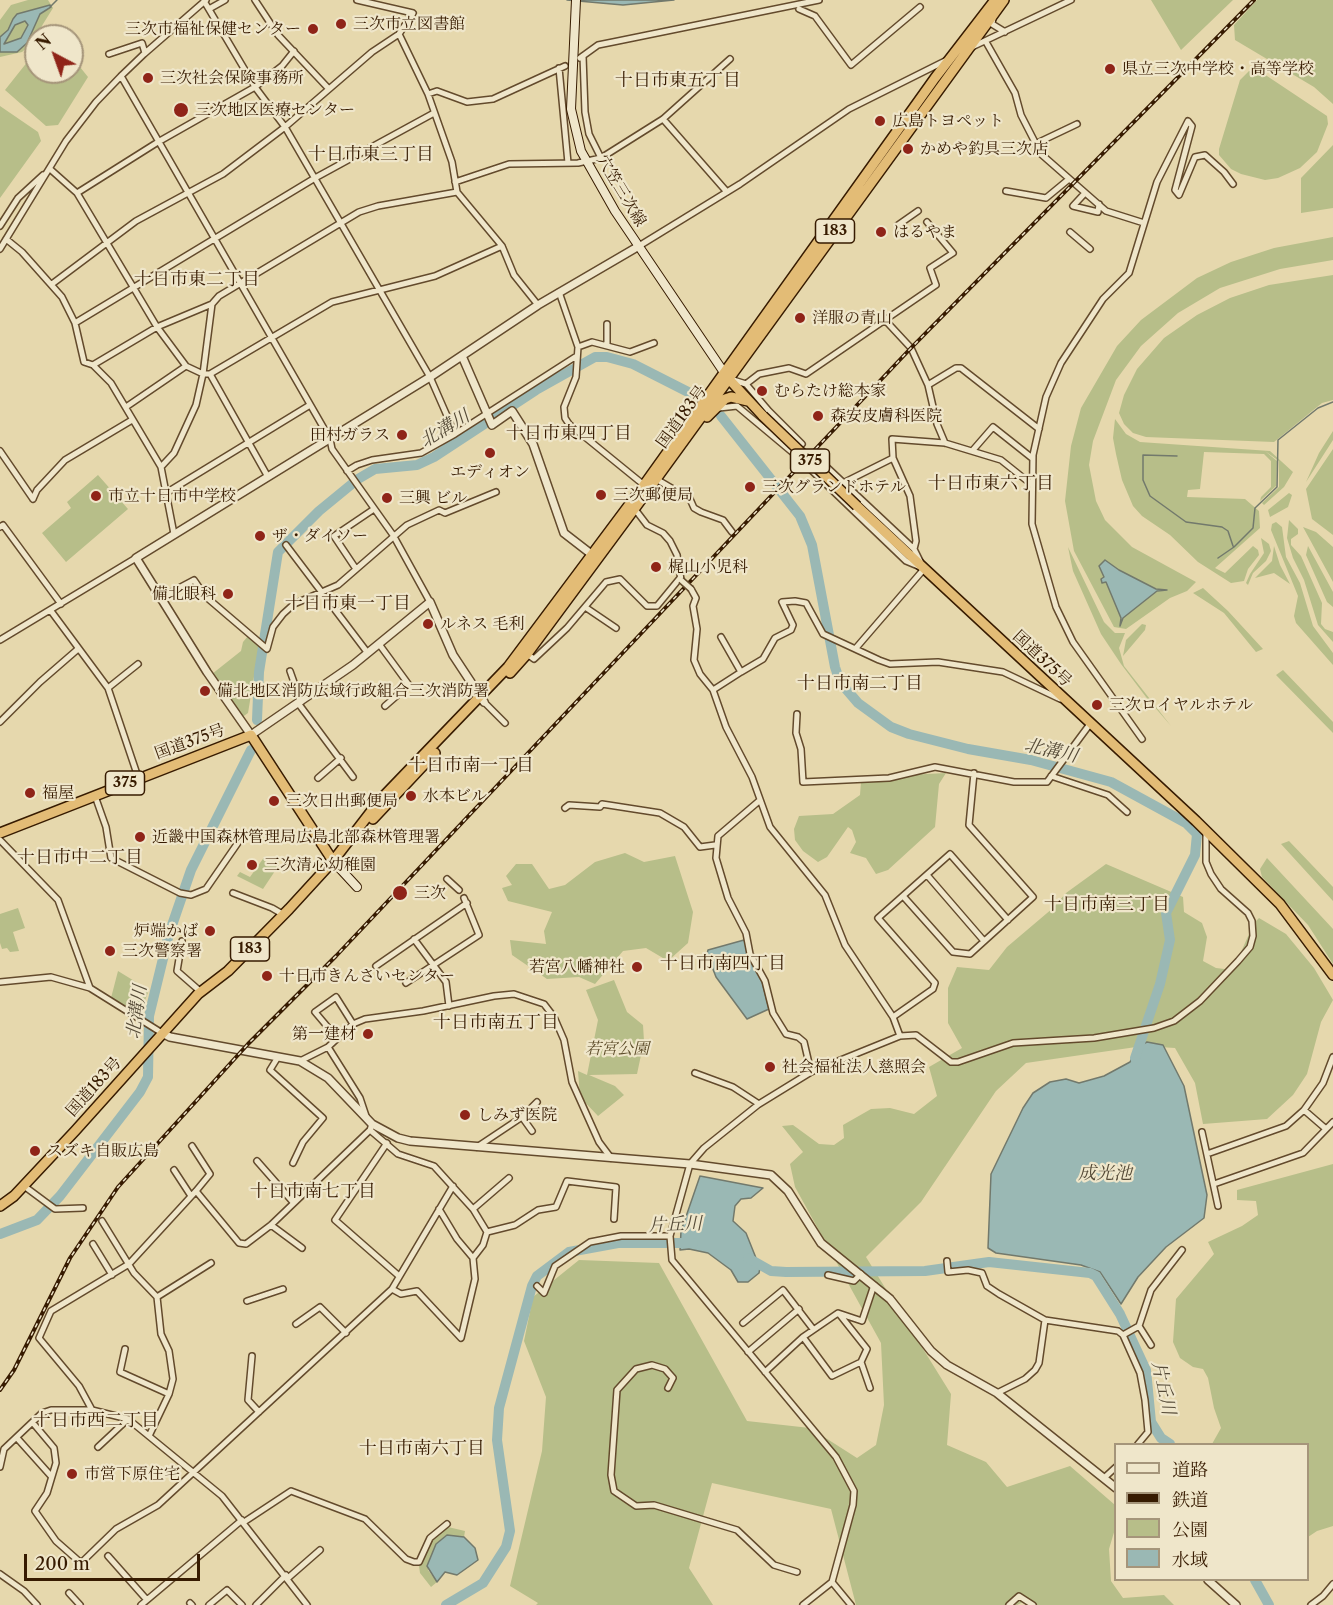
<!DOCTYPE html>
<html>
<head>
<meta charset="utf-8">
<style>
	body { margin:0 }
	#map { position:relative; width:1333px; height:1605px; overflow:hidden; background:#e6d8ad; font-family:"Libre Caslon Text","Noto Serif JP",serif }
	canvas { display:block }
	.legend { position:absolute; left:1114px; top:1443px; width:195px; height:138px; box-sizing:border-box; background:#efe6ca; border:2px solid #a5957a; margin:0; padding:8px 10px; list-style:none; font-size:18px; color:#371b01 }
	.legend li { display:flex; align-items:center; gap:12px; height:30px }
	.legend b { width:30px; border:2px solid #a5957a }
	.north { position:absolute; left:24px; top:24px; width:60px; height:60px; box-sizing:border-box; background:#efe6ca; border:2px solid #a5957a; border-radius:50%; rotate:319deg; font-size:16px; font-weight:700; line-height:24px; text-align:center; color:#371b01 }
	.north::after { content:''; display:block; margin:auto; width:21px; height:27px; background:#8f2418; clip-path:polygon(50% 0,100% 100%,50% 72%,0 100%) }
	.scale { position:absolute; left:24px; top:1554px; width:176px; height:27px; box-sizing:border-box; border:3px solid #371b01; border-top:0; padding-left:8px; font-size:18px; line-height:21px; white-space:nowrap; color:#371b01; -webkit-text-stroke:4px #efe6ca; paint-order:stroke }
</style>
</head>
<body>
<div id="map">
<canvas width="1333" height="1605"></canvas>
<ul class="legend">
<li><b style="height:8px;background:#efe6ca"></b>道路</li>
<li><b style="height:8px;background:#371b01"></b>鉄道</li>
<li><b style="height:16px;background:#b7be89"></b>公園</li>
<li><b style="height:16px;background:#9ab8b4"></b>水域</li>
</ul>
<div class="north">N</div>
<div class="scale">200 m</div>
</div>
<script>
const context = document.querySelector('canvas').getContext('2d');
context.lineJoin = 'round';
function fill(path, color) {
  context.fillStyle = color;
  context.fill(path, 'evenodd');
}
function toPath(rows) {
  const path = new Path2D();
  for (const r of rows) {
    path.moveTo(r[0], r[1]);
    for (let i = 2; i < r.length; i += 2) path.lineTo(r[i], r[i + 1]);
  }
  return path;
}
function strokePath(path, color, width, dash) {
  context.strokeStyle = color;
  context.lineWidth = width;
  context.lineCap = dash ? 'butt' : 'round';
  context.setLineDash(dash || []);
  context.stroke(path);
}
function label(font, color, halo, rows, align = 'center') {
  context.font = font + ' "Libre Caslon Text","Noto Serif JP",serif';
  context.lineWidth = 4.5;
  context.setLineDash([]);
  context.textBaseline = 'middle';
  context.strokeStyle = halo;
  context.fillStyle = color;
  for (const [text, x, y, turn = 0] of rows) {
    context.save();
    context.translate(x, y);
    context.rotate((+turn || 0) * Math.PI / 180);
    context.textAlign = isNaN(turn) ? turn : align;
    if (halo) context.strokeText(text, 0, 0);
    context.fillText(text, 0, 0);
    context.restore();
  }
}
const green = toPath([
	[28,0,48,0,53,8,30,45,22,52,0,57,0,52,17,52,27,43,40,14,51,8,50,5,25,12,13,19,8,30,0,37,0,20,11,5],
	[1151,0,1233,0,1181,50],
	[1257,0,1333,0,1333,104,1314,87,1235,40,1234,25],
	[25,20,28,25,21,38,4,44,15,25],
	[36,51,36,72,72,72,72,57,88,77,58,125,46,126,5,90],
	[1249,71,1261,72,1327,116,1328,124,1317,152,1300,168,1278,178,1265,180,1241,174,1231,169,1219,155,1219,149,1240,80],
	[0,106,38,132,41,141,0,198],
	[1333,145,1333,208,1301,213,1301,178],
	[1333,237,1333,260,1280,269,1220,288,1178,313,1141,346,1116,380,1093,441,1089,465,1096,501,1105,520,1132,547,1196,582,1187,591,1170,598,1126,629,1114,627,1074,551,1065,501,1071,446,1081,408,1117,346,1141,320,1197,278,1231,262,1274,248],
	[1333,275,1333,400,1322,403,1274,442,1146,437,1133,433,1124,424,1119,413,1124,395,1137,369,1164,338,1197,315,1230,298,1269,285],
	[1115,419,1126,434,1140,442,1270,451,1293,472,1284,487,1264,505,1262,503,1279,487,1279,461,1265,451,1277,461,1276,486,1260,501,1261,497,1271,487,1271,461,1264,454,1204,452,1200,489,1188,490,1187,497,1245,499,1259,511,1260,528,1215,568,1225,573,1253,546,1258,550,1259,555,1248,569,1244,581,1231,583,1198,562,1170,535,1142,516,1133,506,1122,480,1116,454,1113,438],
	[1333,431,1333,440,1306,482,1319,453],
	[1333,449,1333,535,1312,519,1306,489],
	[98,475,128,509,66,562,42,533,71,508,67,502],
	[1289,493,1292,495,1288,507,1270,517,1268,510],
	[1289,520,1298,529,1298,534,1291,539,1291,545,1301,556,1322,603,1321,624,1325,629,1333,632,1333,642,1318,625,1304,580,1293,558,1287,538],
	[1276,522,1282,527,1286,557,1300,583,1313,626,1333,653,1333,665,1296,623,1294,616,1298,596,1271,530,1272,524],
	[1303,527,1316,532,1333,547,1333,582],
	[1261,538,1269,544,1271,551,1266,561,1253,573,1248,585,1246,583,1250,574,1264,553],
	[1274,546,1280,565,1290,584,1274,573,1255,578,1272,561],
	[1308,546,1333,592,1333,607,1327,602,1306,555],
	[1068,547,1104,622,1115,633,1125,633,1119,648,1124,666,1171,726,1146,697,1121,664,1101,634,1073,571],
	[1203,588,1228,611,1263,649,1256,652,1224,613,1193,593],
	[1142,624,1146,625,1145,630,1123,656,1126,640],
	[248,636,259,646,248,713,241,718,212,674,241,651,243,642],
	[1283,670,1333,722,1333,733,1276,675],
	[946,773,939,784,935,827,888,870,876,874,866,858,850,853,856,842,852,830,848,827,827,857,818,862,803,851,795,840,794,829,799,816,833,814,860,795,861,782,907,775],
	[1289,841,1333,887,1333,901,1281,844],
	[625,853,644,862,675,856,693,912,688,943,668,961,646,948,623,951,595,984,579,977,547,979,512,955,510,940,546,944,544,931,552,912,508,901,502,888,512,885,506,876,516,864,532,864,549,889,565,885,595,862],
	[265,856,279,865,263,889,237,876,240,872,250,877],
	[1267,858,1333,929,1333,964,1308,925,1262,877,1260,869],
	[1106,864,1183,897,1184,912,1202,923,1207,937,1203,961,1216,968,1233,970,1254,923,1259,918,1286,934,1314,968,1333,1000,1321,1022,1307,1074,1293,1095,1267,1119,1203,1124,1195,1083,1175,1048,1143,1046,1026,1063,996,1091,921,1202,866,1257,951,1394,947,1445,986,1462,1007,1487,1070,1466,1115,1505,1115,1529,1109,1549,1111,1581,1123,1598,1164,1595,1174,1605,1033,1605,1025,1601,1017,1605,856,1605,831,1509,712,1483,689,1568,713,1605,536,1605,538,1603,510,1586,542,1451,546,1397,524,1341,533,1297,579,1260,659,1263,747,1421,810,1428,857,1458,876,1445,884,1405,881,1343,795,1187,790,1164,803,1152,782,1126,793,1125,819,1144,834,1145,844,1138,843,1125,871,1109,890,1108,914,1114,937,1096,929,1067,962,1048,948,1023,948,988,957,967,989,970,1007,947,1053,908,1066,893],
	[18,908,25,928,13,932,19,951,10,952,7,948,2,949,0,943,0,914],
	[118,971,149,990,140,1013,111,998],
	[614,980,627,1012,643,1025,644,1041,637,1074,589,1075,615,1086,624,1095,598,1116,580,1097,578,1071,587,1075,598,1020,586,990],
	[1333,1164,1333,1526,1317,1531,1308,1537,1308,1444,1212,1444,1221,1428,1214,1408,1208,1378,1203,1369,1193,1367,1180,1358,1173,1342,1176,1299,1214,1254,1208,1242,1242,1226,1258,1215,1256,1201,1237,1200,1237,1190],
	[448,1527,465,1531,464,1537,445,1536,428,1570,437,1582,431,1587,420,1573,419,1566,426,1545,440,1529]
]);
const water = toPath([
	[567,0,674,0,623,5,567,0],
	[50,5,51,7,40,14,27,43,17,52,0,52,0,37,8,30,13,19,17,14,50,5],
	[25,21,28,25,21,38,4,44,15,25,25,21],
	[1105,560,1119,570,1156,589,1167,590,1157,591,1123,618,1120,626,1121,618,1106,582,1102,583,1101,579,1104,577,1099,566,1105,560],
	[744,940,762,981,769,1009,747,1019,716,977,707,954,708,950,744,940],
	[1147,1042,1163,1045,1184,1086,1207,1195,1204,1218,1166,1247,1138,1277,1121,1304,1100,1272,1081,1265,996,1253,988,1248,991,1174,1023,1108,1033,1093,1050,1082,1066,1079,1079,1083,1104,1076,1130,1062,1137,1047,1147,1042],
	[700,1176,763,1188,751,1198,741,1199,735,1206,733,1221,746,1233,760,1268,759,1273,748,1282,738,1282,731,1270,708,1253,689,1249,680,1250,681,1231,700,1176],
	[447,1535,464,1537,475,1548,478,1560,457,1575,445,1572,437,1582,427,1566,436,1544,447,1535]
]);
const stream = toPath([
	[50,7,57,0],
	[1177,456,1143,455,1143,480,1150,496,1186,522,1222,527,1228,531,1233,546],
	[1218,558,1234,547,1253,528,1255,508,1277,487,1278,440,1318,408,1333,402]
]);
const river = toPath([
	[721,416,800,516,812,545,835,667,840,682,858,703,891,727,909,734,968,749,1031,760,1111,782,1186,823,1197,834,1195,855,1166,913,1170,940,1160,984,1135,1058],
	[257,720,259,672,278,552,319,511,358,479,375,469,417,465,434,457,536,390,595,357,607,357,633,364,696,396],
	[0,1234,37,1220,60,1196,140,1092,148,1077,149,1016,169,934,191,870,251,750],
	[748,1258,771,1271,786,1272,925,1271,989,1262,1090,1273,1096,1276,1120,1314,1146,1370,1151,1422,1161,1438,1170,1444],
	[1255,1580,1269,1605],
	[446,1605,483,1583,506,1547,510,1531,497,1440,499,1408,532,1286,537,1276,569,1252,618,1243,693,1243]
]);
const minor = toPath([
	[255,0,278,35,328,88],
	[204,1,255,87,285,127,430,377,455,434],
	[209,9,225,0],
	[799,9,815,16,851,65,920,7],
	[993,18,992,24,1005,32],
	[399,34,428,94,452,162,457,192,502,246,514,275,538,305],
	[986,42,1015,93,1021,115,1041,154,1106,211,1144,223],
	[972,47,1071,0],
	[294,51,282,66,255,87,158,142,77,193,157,327,186,366,203,374,210,374,332,302,435,276,502,246],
	[109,54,142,43,145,53,121,76,330,439,332,449,393,535,430,602],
	[144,54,206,0],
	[583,56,585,112,589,134,601,158],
	[580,58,598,45,613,42,819,0],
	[559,68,568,163],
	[428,94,437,91,467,102,493,99,565,66],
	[663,119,727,192],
	[1035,144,1077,124],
	[50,169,77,193],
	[455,182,509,164,578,163,601,158,663,119,730,59],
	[1006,191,1046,198,1069,179],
	[1085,193,1073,206,1098,212,1099,204],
	[898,225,918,211],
	[0,226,18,198,43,175],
	[1070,232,1090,249],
	[6,239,22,252,62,297,75,323,84,362,93,365,111,383,161,467,174,534],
	[639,246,740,184,849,109,945,61],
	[0,249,66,141,96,102,122,75],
	[52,284,136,221,223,174,285,127,372,52,399,34,413,13,357,0],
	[559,292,578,347,576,377,564,407,565,418,569,424,644,485],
	[885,320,911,348,928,385,956,368,961,368,1039,429],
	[75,323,315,178,434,113],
	[607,344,607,324],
	[578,347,592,342,630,352,654,343],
	[93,365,157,327,212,304],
	[210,374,268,477],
	[730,379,746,384,769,411,802,444,793,452],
	[746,384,759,374,789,368,806,374,936,285,930,268,953,253,927,222],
	[928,385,937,424,945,443],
	[126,407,186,366],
	[719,408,737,406,798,457],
	[973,450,993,427,1032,458],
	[0,451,33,499],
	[816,457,914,549,920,561],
	[893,458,892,439,945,443,1001,460,1031,484],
	[807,466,906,561,918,566],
	[161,467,174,453,196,405,203,374,212,304,219,296,359,212,378,206,457,192],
	[347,471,357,465,372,460,421,453,455,434,575,357],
	[656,479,690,499,694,508,701,512,723,520,732,532],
	[843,483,893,458,910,496,916,541,914,549],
	[166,493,310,405],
	[33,499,37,490,65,460,132,420],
	[634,508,647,525,663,533,670,541,677,555,681,580],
	[0,527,3,525,61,604],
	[286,545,367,652],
	[356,569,334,536,374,509],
	[691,589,696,598,693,606,697,629,694,660,700,674,713,690,726,727,752,777,770,827,825,895,845,945,893,1017,900,1036],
	[160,598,194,580,205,596,267,649,273,627,283,614,294,604,338,585,407,525,439,510,445,513,496,492],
	[585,607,616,628],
	[51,611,108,688,138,777],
	[0,640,136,558],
	[379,644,409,685,385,706],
	[856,648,924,569],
	[527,654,534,659,567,628,606,582,620,579,647,606,657,606,680,578],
	[290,671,301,702],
	[741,672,763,659,775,638,791,630,793,625,782,602,795,601,806,603,823,634,879,660,890,664,938,662,1003,672,1060,699],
	[108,688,138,664],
	[713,690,741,672,721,637],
	[484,702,505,723],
	[298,703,353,777],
	[797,714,796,733,801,749,803,782,889,778,935,767,1014,782,1047,782,1090,724],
	[0,722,40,682,78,649],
	[1142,739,1073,642,1056,607,1032,524,1033,455,1046,397,1061,363,1103,299,1129,273,1157,182,1188,121,1192,126,1175,190,1179,195,1195,157,1205,155,1224,172,1233,184],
	[1051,776,1108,795,1127,812],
	[318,778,341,758],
	[95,796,106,827,111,858,180,893,191,895,206,889,244,834],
	[759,801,718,836,716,858,728,898,746,933,750,954,765,981,773,1013,786,1034,798,1037,804,1042,811,1072],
	[565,808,569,805,600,807,602,804,660,813,684,827,700,847,715,845],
	[0,840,58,900,90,988],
	[927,875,984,941],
	[447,879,459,890],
	[233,893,272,908,284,915],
	[903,896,953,952,970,954,1033,897,969,825,974,773],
	[414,939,446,982,449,1006],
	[182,941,177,971,201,992],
	[376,966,467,903],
	[0,982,51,977,90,988,162,1033],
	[406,983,479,935,464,898],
	[893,1017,933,989,935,983,878,918,950,854,1008,920],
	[337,1038,315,1012,336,997,353,1024],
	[328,1047,360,1098,366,1116],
	[278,1057,270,1070,323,1118,303,1142,293,1163],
	[300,1061,328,1047,353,1024,365,1019,423,1011,494,996,514,994,544,1004,554,1017,564,1040,572,1082,599,1142,611,1158],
	[695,1073,733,1087,759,1104],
	[1304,1110,1326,1129],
	[522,1117,532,1131],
	[370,1130,398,1154,434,1166,473,1209,487,1232],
	[1202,1132,1218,1206],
	[387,1143,335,1220,399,1276],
	[477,1147,522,1117,537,1102],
	[1207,1154,1286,1126,1304,1110,1323,1083,1333,1057],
	[257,1161,293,1202],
	[174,1170,191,1196],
	[1214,1184,1303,1153,1333,1122],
	[24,1186,55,1209,83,1208],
	[196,1191,239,1243,246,1244,271,1225,370,1130,372,1124],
	[439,1209,457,1239,473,1258],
	[473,1209,509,1178],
	[102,1221,134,1273,157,1297,161,1334,169,1351,173,1379,169,1394,149,1436],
	[271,1225,302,1248],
	[487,1232,515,1225,538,1210,556,1207,567,1181,616,1187,614,1219],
	[93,1244,112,1275],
	[947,1261,948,1272,968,1270,982,1273,987,1286,999,1294,1045,1320,1118,1331,1123,1335,1140,1373,1145,1400,1148,1432,1138,1444],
	[828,1275,854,1281,861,1274],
	[537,1286,544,1293,555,1266,590,1242,621,1236,670,1236],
	[392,1289,401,1294,417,1291,461,1338,475,1279,473,1258,483,1245,487,1232],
	[157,1297,211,1263],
	[247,1301,283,1289],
	[743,1323,783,1290,813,1329],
	[296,1324,320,1307,346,1333],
	[1139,1326,1151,1345],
	[1123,1335,1139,1326,1151,1290,1182,1250],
	[803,1337,832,1376,861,1362,867,1349,840,1315],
	[125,1349,120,1372,169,1394],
	[748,1352,799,1309],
	[252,1356,248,1400,259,1412],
	[861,1362,870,1388],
	[765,1372,803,1337,838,1313,862,1321,874,1285],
	[668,1388,673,1378,665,1369,652,1365,636,1369,617,1390,611,1475,614,1491,636,1506,654,1505,737,1530,774,1565,797,1572],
	[997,1393,1025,1379,1035,1370,1039,1363,1045,1320],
	[92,1410,79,1386,39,1338,51,1311,129,1264,196,1191,210,1174,192,1146],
	[33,1423,54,1448,56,1463,47,1493,35,1511,56,1541,81,1563,116,1529,158,1505,392,1289,453,1186],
	[17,1438,51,1476],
	[98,1447,128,1419],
	[0,1467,4,1449,42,1413,51,1410,92,1410,128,1419,222,1496,307,1605],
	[1104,1478,1116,1467],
	[244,1522,291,1491,365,1519,406,1559,414,1562,419,1562,430,1538,447,1524],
	[108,1556,147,1600],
	[0,1574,24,1591,37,1605],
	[288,1578,320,1550],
	[832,1582,851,1605],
	[69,1593,80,1605],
	[190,1603,192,1605],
	[141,1605,242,1520],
	[209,1605,227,1590,242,1605],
	[256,1605,286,1575],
	[803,1605,832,1582,853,1505,854,1491,836,1457,672,1260,670,1236,690,1164,704,1148,759,1104,811,1072,900,1036,916,1035,951,1062,958,1062,1013,1043,1094,1038,1154,1028,1174,1021,1200,1001,1238,961,1250,947,1253,936,1252,921,1248,913,1221,889,1211,874,1206,862,1206,833],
	[1009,1605,1019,1596,1033,1605],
	[1311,1605,1323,1596,1333,1584]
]);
const tertiary = toPath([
	[462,356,492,425,512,411,533,444,564,533,595,557],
	[484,702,453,655,430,602,353,665,251,735,207,672,136,558,430,377,538,305,639,246],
	[162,1033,170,1037,300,1061,328,1078,372,1124,398,1138,410,1141,690,1164,771,1175,788,1191,821,1243,890,1299,931,1351,947,1365,997,1393,1116,1488],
	[1208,1580,1236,1605]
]);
const secondary = toPath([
	[576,0,571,109,581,151,615,211,723,371],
	[333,861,357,887]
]);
const trunk = toPath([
	[726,376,763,416],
	[707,417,725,399,731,397,748,401],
	[857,506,1196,821,1280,904,1333,975],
	[510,673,527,654,635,508,1004,0],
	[373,819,435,753],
	[0,833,251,735,333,861],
	[0,1206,14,1196,75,1131,198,994,228,971,289,909,333,861,380,800,508,667,644,485,935,78,995,0]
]);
const rail = toPath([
	[0,1390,14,1370,70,1258,118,1187,248,1044,336,956,911,348,1254,0]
]);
const minorBridge = toPath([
	[681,580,691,589]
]);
const trunkBridge = toPath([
	[763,416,857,506]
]);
const markers = [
	[341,24,6,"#8f2418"],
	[313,29,6,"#8f2418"],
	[1110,69,6,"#8f2418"],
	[148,78,6,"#8f2418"],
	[181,110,8,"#8f2418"],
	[880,121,6,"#8f2418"],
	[908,149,6,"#8f2418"],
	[881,232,6,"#8f2418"],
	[800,318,6,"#8f2418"],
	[762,391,6,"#8f2418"],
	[818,416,6,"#8f2418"],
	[402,435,6,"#8f2418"],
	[490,453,6,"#8f2418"],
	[750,487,6,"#8f2418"],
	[601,495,6,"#8f2418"],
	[96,496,6,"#8f2418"],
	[387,498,6,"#8f2418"],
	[260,536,6,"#8f2418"],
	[656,567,6,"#8f2418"],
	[228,594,6,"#8f2418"],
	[428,624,6,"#8f2418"],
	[205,691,6,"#8f2418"],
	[1097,705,6,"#8f2418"],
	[30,793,6,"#8f2418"],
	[411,796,6,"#8f2418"],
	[274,801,6,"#8f2418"],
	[140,837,6,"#8f2418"],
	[252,865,6,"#8f2418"],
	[400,893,8,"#8f2418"],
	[210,931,6,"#8f2418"],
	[110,951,6,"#8f2418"],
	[637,967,6,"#8f2418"],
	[267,976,6,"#8f2418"],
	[368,1034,6,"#8f2418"],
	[770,1067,6,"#8f2418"],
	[465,1115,6,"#8f2418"],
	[35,1151,6,"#8f2418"],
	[72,1474,6,"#8f2418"]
];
const shields = [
	[835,231,39],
	[810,461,39],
	[125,783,39],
	[250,949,39]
];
const shieldNames = [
	["183",835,231],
	["375",810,461],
	["375",125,783],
	["183",250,949]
];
const poiNames = [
	["三次市立図書館",353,24],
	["三次市福祉保健センター",301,29,"right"],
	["県立三次中学校・高等学校",1122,69],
	["三次社会保険事務所",160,78],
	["三次地区医療センター",195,110],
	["広島トヨペット",892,121],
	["かめや釣具三次店",920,149],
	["はるやま",893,232],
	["洋服の青山",812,318],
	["むらたけ総本家",774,391],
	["森安皮膚科医院",830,416],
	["田村ガラス",390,435,"right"],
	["エディオン",490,472,"center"],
	["三次グランドホテル",762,487],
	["三次郵便局",613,495],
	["市立十日市中学校",108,496],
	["三興 ビル",399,498],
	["ザ・ダイソー",272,536],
	["梶山小児科",668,567],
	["備北眼科",216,594,"right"],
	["ルネス 毛利",440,624],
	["備北地区消防広域行政組合三次消防署",217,691],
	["三次ロイヤルホテル",1109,705],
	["福屋",42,793],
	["水本ビル",423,796],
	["三次日出郵便局",286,801],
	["近畿中国森林管理局広島北部森林管理署",152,837],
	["三次清心幼稚園",264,865],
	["三次",414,893],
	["炉端かば",198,931,"right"],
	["三次警察署",122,951],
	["若宮八幡神社",625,967,"right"],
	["十日市きんさいセンター",279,976],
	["第一建材",356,1034,"right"],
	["社会福祉法人慈照会",782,1067],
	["しみず医院",477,1115],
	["スズキ自販広島",47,1151],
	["市営下原住宅",84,1474]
];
const streetNames = [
	["穴笠三次線",621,191,59],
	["国道183号",682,417,-54],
	["国道375号",1042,659,43],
	["国道375号",190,742,-20],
	["国道183号",94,1087,-48]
];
const parkNames = [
	["若宮公園",617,1049]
];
const neighbourhoodNames = [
	["十日市東五丁目",678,81],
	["十日市東三丁目",371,155],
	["十日市東二丁目",197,280],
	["十日市東四丁目",569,434],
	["十日市東六丁目",991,484],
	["十日市東一丁目",348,604],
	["十日市南二丁目",860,684],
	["十日市南一丁目",471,766],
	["十日市中二丁目",80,858],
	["十日市南三丁目",1107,905],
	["十日市南四丁目",723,964],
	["十日市南五丁目",496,1023],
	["十日市南七丁目",313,1192],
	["十日市西二丁目",96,1421],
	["十日市南六丁目",422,1449]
];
const waterNames = [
	["北溝川",445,429,-32],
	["北溝川",1051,751,13],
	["北溝川",137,1012,-82],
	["成光池",1105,1174],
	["片丘川",675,1225,-2],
	["片丘川",1163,1388,78]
];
fill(green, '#b7be89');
fill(water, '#9ab8b4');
strokePath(water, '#72796c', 1.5);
strokePath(stream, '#72796c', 1.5);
strokePath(river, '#9ab8b4', 10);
strokePath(minor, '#634a2c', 8);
strokePath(tertiary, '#634a2c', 10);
strokePath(secondary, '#371b01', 10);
strokePath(trunk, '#371b01', 12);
strokePath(minor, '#efe6ca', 5);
strokePath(tertiary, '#efe6ca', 7);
strokePath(secondary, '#efe6ca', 8);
strokePath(trunk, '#e3bc76', 9);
strokePath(rail, '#371b01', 4);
strokePath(rail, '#efe6ca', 1.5, [4.5]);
strokePath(minorBridge, '#634a2c', 8, []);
strokePath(trunkBridge, '#371b01', 12, []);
strokePath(minorBridge, '#efe6ca', 5);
strokePath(trunkBridge, '#e3bc76', 9);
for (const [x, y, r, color] of markers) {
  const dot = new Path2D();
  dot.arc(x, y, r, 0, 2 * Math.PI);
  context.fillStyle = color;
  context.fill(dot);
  strokePath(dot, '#efe6ca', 2);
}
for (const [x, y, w] of shields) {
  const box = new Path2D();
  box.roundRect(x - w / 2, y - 12, w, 24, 4.5);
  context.fillStyle = '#efe6ca';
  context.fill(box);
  strokePath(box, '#371b01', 1.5);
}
label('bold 15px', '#371b01', null, shieldNames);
label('16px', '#371b01', '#efe6ca', poiNames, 'left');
label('16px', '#371b01', '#efe6ca', streetNames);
label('italic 16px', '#5d4c2a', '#efe6ca', parkNames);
label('18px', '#371b01', '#efe6ca', neighbourhoodNames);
label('italic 18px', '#554a37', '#efe6ca', waterNames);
</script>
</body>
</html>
